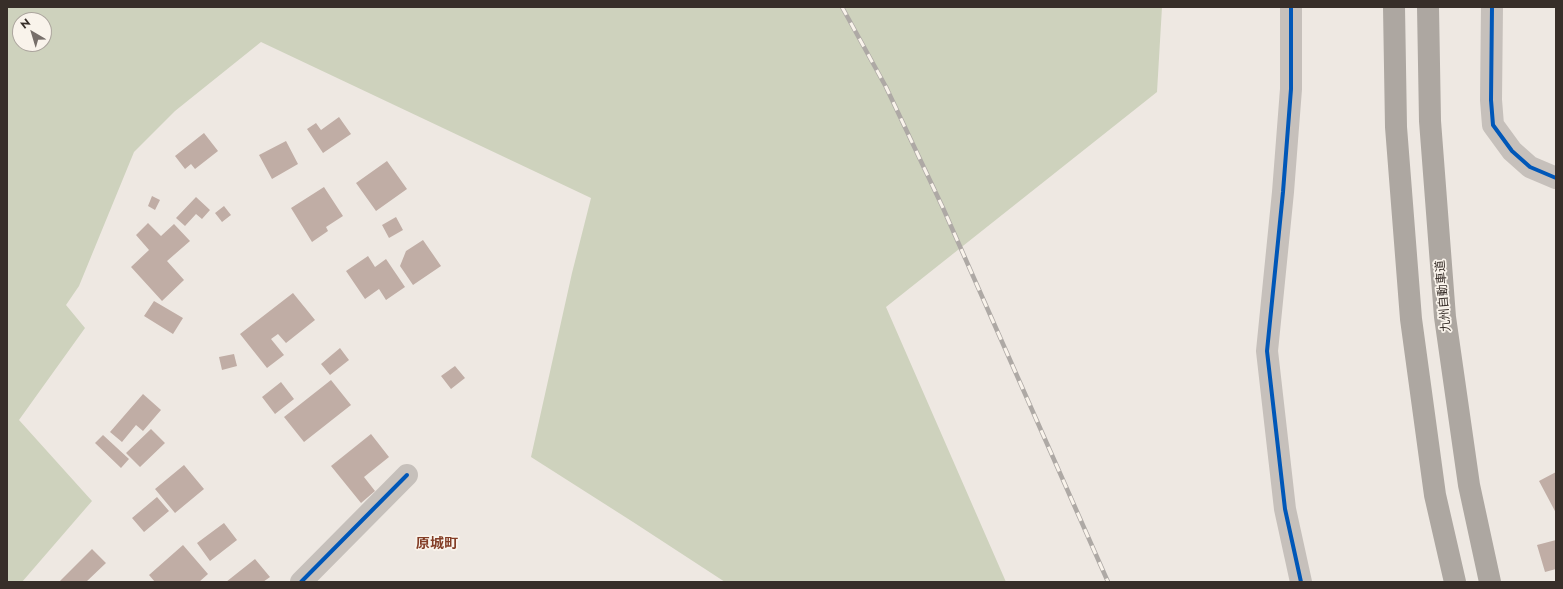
<!DOCTYPE html>
<html>
<head>
<meta charset="utf-8">
<style>
	body { margin:0 }
	#map { position:relative; width:1563px; height:589px; overflow:hidden; background:#eee8e2; font-family:Jost,sans-serif }
	canvas { display:block }
	.frame { position:absolute; inset:0; border:8px solid #372e29; pointer-events:none }
	.north { position:absolute; left:12px; top:12px; width:40px; height:40px; box-sizing:border-box; background:#f9f3eb; border:1px solid #aba49d; border-radius:50%; rotate:322deg; font-size:11px; font-weight:700; line-height:16px; text-align:center; color:#372e29 }
	.north::after { content:''; display:block; margin:auto; width:14px; height:18px; background:#776f6a; clip-path:polygon(50% 0,100% 100%,50% 72%,0 100%) }
</style>
</head>
<body>
<div id="map">
<canvas width="1563" height="589"></canvas>
<div class="frame"></div>
<div class="north">N</div>
</div>
<script>
const context = document.querySelector('canvas').getContext('2d');
context.lineJoin = 'round';
function fill(path, color) {
  context.fillStyle = color;
  context.fill(path, 'evenodd');
}
function toPath(rows) {
  const path = new Path2D();
  for (const r of rows) {
    path.moveTo(r[0], r[1]);
    for (let i = 2; i < r.length; i += 2) path.lineTo(r[i], r[i + 1]);
  }
  return path;
}
function strokePath(path, color, width, dash) {
  context.strokeStyle = color;
  context.lineWidth = width;
  context.lineCap = dash ? 'butt' : 'round';
  context.setLineDash(dash || []);
  context.stroke(path);
}
function label(font, color, halo, rows, align = 'center') {
  context.font = font + ' Jost,"Noto Sans JP",sans-serif';
  context.lineWidth = 3.5;
  context.setLineDash([]);
  context.textBaseline = 'middle';
  context.strokeStyle = halo;
  context.fillStyle = color;
  for (const [text, x, y, turn = 0] of rows) {
    context.save();
    context.translate(x, y);
    context.rotate((+turn || 0) * Math.PI / 180);
    context.textAlign = isNaN(turn) ? turn : align;
    if (halo) context.strokeText(text, 0, 0);
    context.fillText(text, 0, 0);
    context.restore();
  }
}
const green = toPath([
	[7,7,1162,7,1157,92,886,307,1006,582,725,582,633,522,531,457,572,273,591,198,261,42,175,111,134,152,79,286,66,305,85,328,19,420,92,501,22,582,7,582],
	[20,20,44,20,44,44,20,44]
]);
const building = toPath([
	[339,117,351,134,323,153,307,129,316,123,321,130],
	[204,133,218,151,195,169,191,164,185,169,175,156],
	[286,141,298,164,272,179,259,155],
	[387,161,407,189,376,211,356,183],
	[324,187,343,216,326,227,328,231,312,242,291,208],
	[152,196,160,200,155,210,148,206],
	[196,197,210,210,202,219,196,214,185,226,176,218],
	[224,206,231,215,222,222,215,213],
	[396,217,403,230,389,238,382,225],
	[148,223,161,236,174,224,190,241,167,261,184,280,162,301,131,267,149,250,136,235],
	[423,240,441,266,413,285,400,266,406,251],
	[368,256,375,267,386,259,405,287,386,300,379,289,365,299,346,271],
	[293,293,315,320,286,343,278,334,271,339,284,355,267,368,240,334],
	[154,301,183,318,173,334,144,316],
	[340,348,349,360,330,375,321,364],
	[234,354,237,366,222,370,219,357],
	[455,366,465,378,451,389,441,376],
	[331,380,351,405,304,442,284,417],
	[281,382,294,399,275,414,262,397],
	[143,394,161,410,143,431,136,425,122,442,110,432],
	[151,429,165,443,140,467,126,453],
	[371,434,389,457,364,477,375,491,361,503,331,466],
	[103,435,129,459,121,468,95,443],
	[184,465,204,489,175,513,155,489],
	[1556,472,1556,513,1539,481],
	[157,497,169,511,144,532,132,518],
	[224,523,237,540,210,561,197,543],
	[1556,540,1556,569,1545,572,1537,545],
	[183,545,208,574,199,582,155,582,149,575],
	[92,549,106,563,86,582,59,582],
	[255,559,270,577,263,582,226,582]
]);
const street = toPath([
	[1291,7,1291,89,1283,192,1267,351,1285,509,1301,582],
	[1492,7,1491,100,1493,125,1512,151,1530,167,1556,178],
	[301,582,407,475]
]);
const highway = toPath([
	[1394,7,1396,127,1411,319,1435,495,1455,582],
	[1428,7,1430,121,1445,317,1469,485,1490,582]
]);
const rail = toPath([
	[842,7,886,87,943,208,1108,582]
]);
const cycleway = toPath([
	[1291,7,1291,89,1283,192,1267,351,1285,509,1301,582],
	[1492,7,1491,100,1493,125,1512,151,1530,167,1556,178],
	[301,582,407,475]
]);
const streetNames = [
	["九州自動車道",1444,296,-95]
];
const quarterNames = [
	["原城町",437,545]
];
fill(green, '#ced2bd');
fill(building, '#c0ada5');
strokePath(street, '#c6c0bb', 22);
strokePath(highway, '#ada7a1', 22);
strokePath(rail, '#aea9a5', 4.5);
strokePath(rail, '#f9f3eb', 3, [9]);
strokePath(cycleway, '#0057b8', 4);
label('12px', '#372e29', '#f9f3eb', streetNames);
label('bold 14px', '#833d26', '#f9f3eb', quarterNames);
</script>
</body>
</html>
